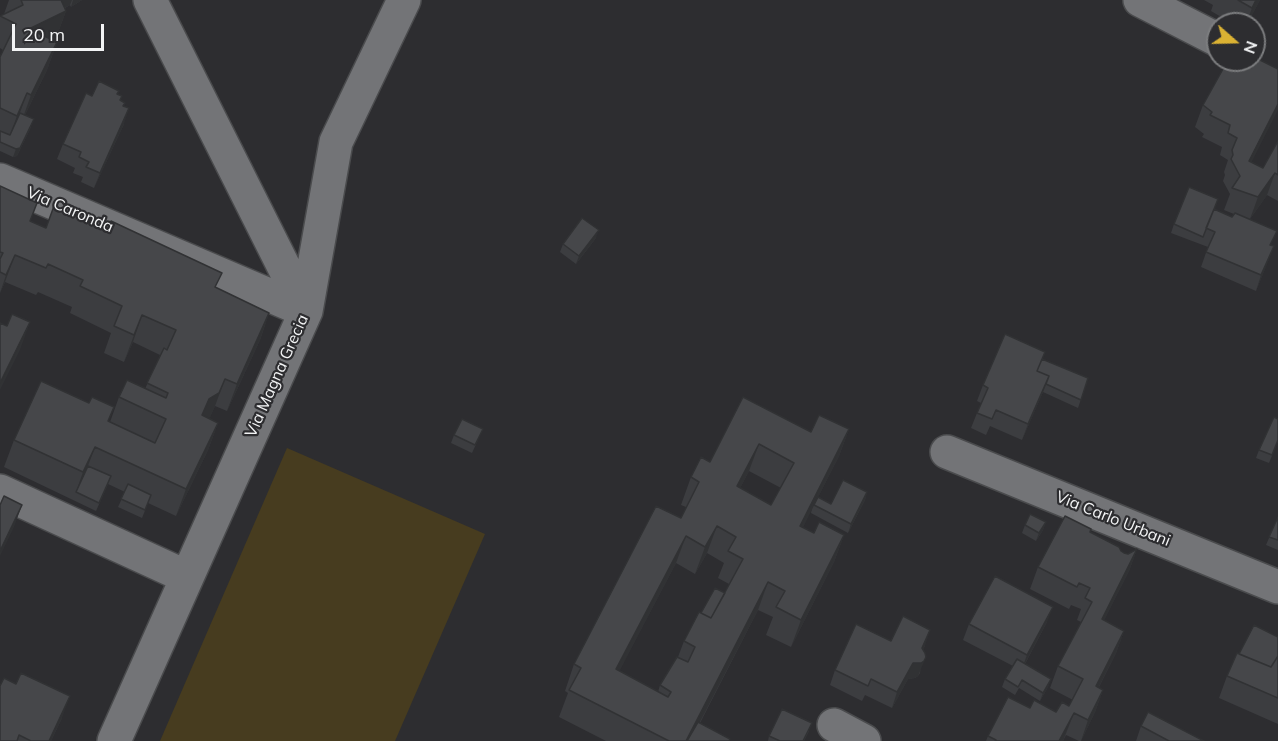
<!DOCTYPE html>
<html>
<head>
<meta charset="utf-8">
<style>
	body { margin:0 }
	#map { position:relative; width:1278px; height:741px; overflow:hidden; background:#2d2d30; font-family:Mulish,sans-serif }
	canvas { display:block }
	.north { position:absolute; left:1206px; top:12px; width:60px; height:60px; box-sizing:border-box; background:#2d2d30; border:2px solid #7c7d7f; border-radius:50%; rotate:110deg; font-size:16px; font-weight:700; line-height:24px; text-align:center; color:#f3f4f5 }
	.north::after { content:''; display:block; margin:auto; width:21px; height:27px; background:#dbb233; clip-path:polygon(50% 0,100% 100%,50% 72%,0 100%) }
	.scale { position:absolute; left:12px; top:24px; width:92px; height:27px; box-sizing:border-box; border:3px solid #f3f4f5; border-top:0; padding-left:8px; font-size:18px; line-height:21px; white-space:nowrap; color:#f3f4f5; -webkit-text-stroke:4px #2d2d30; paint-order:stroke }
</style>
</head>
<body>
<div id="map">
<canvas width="1278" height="741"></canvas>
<div class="north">N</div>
<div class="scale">20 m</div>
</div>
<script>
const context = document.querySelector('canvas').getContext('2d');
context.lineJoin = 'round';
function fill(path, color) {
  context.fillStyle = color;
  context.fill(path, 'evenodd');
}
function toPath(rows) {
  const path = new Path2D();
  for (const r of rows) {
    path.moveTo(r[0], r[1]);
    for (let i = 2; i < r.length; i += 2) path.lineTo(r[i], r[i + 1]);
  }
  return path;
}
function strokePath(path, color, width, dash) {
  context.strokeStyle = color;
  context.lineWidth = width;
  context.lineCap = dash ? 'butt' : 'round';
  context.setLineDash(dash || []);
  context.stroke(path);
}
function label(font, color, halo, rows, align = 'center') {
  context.font = font + ' Mulish,sans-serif';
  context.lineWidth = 4.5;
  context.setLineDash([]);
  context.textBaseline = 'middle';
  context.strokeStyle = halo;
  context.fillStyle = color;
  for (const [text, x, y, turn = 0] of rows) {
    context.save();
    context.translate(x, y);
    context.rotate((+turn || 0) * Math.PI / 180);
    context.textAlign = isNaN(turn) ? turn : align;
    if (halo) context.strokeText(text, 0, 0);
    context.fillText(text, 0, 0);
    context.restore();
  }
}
const green = toPath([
	[287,448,485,534,395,741,160,741]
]);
const minor = toPath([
	[150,0,306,311],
	[1140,0,1218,40],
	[0,180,306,311],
	[947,452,1278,587],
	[0,491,187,577],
	[834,725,864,741],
	[114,741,306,311,336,142,404,0]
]);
const wall = toPath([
	[9,0,82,0,71,7,70,5,65,8,66,11,56,38,52,40,57,42,47,70,25,115,31,127,17,156,13,157,0,151,0,57,3,50,0,48,0,17,4,14],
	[1204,0,1260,0,1247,24,1233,24,1211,11,1213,5],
	[1228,60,1252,162,1263,168,1278,141,1278,201,1267,195,1250,219,1271,245,1274,246,1256,291,1201,267,1208,247,1171,233,1174,224,1214,210,1232,217,1234,214,1224,210,1230,194,1223,181,1225,175,1224,172,1228,160,1220,155,1222,147,1202,137,1204,134,1195,127,1203,105],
	[118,94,123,106,124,124,94,188,81,182,83,177,73,173,75,168,57,159,63,144,92,96],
	[0,186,31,221,46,228,217,288,269,313,260,340,227,411,215,406,209,419,218,423,208,450,176,516,148,503,142,518,118,507,125,492,108,484,96,511,4,467,14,440,109,422,110,422,119,397,145,389,160,355,133,342,124,362,104,353,111,333,70,313,72,307,38,292,36,295,5,282,0,293],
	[596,238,576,264,560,252,563,244],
	[1042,359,1088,378,1078,408,1043,392,1022,440,990,426,986,435,971,428,981,403,977,401,983,385],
	[743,397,811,432,849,429,839,456,818,497,831,504,867,492,865,500,848,533,811,513,812,508,803,527,814,533,844,535,834,562,791,647,766,635,773,617,758,610,700,723,729,741,606,741,559,717,568,693,565,691,574,664,681,518,686,507,681,505,691,477,710,462],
	[749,471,781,488,771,505,740,488],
	[707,553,724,563,718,578,729,584,725,593,684,641,678,657,660,685,658,692,619,671,676,563,695,574],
	[483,429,472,453,451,443,454,435],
	[1278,441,1269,463,1256,458,1259,450],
	[1278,517,1278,550,1266,545],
	[1046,522,1043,530,1036,541,1022,533,1025,525],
	[1090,532,1124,553,1128,554,1137,549,1129,571,1104,620,1124,631,1116,653,1099,687,1103,690,1095,712,1081,741,1079,741,1066,735,1063,741,986,741,988,736,1030,708,1056,712,1069,706,1073,700,1050,688,1058,666,1081,622,1077,620,1081,609,1071,605,1069,609,1030,589,1038,567],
	[1047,622,1025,664,1051,679,1048,687,1040,701,1019,688,1015,695,1002,687,1005,679,1013,666,963,640,969,624],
	[1278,637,1278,724,1219,698,1227,676,1239,654],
	[891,641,925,646,923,649,920,673,918,676,915,678,908,679,892,708,865,695,862,701,830,685,835,670],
	[62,718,51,741,0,741],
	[1141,726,1204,741,1136,741],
	[809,731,804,741,768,741,769,736]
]);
const shadedWall = toPath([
	[52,0,72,0,70,5,46,17],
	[73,0,82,0,71,7],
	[1256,0,1260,0,1247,24,1246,24,1252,8],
	[66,11,56,38,19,56,29,29],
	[57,42,47,70,21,123,31,95],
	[27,93,17,121,7,143,17,116],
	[1278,104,1278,110,1241,183,1249,161],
	[129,108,124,124,94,188,100,173],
	[34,119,17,156,13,157,16,149],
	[1275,173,1267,195,1250,219,1258,197],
	[599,230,596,238,576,264,579,256],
	[1274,246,1268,262,1256,291,1261,275],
	[15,255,5,282,0,293,6,275],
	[269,313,260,340,227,411,237,384],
	[142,315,133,342,124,362,134,335],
	[30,322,20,350,0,390,0,383],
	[1049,376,1043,392,1022,440,1028,424],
	[225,379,215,406,209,420,202,415,209,399],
	[218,423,208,450,176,516,186,489],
	[849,429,839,456,790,553,800,526],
	[759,444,749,471,727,513,737,486],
	[95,447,85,474,76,492,83,472],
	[867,492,865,500,848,533,851,524],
	[22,505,14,527,0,556,0,551],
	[1046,522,1043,530,1036,541,1039,533],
	[717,526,707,553,695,574,705,547],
	[844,535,834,562,791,647,801,620],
	[686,536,676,563,606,697,616,669],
	[1137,549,1129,571,1094,641,1102,619],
	[768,582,758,610,690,741,686,741],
	[1053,607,1047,622,1021,671,1027,655],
	[930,630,925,646,916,663,922,648],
	[1124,631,1116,653,1088,708,1096,686],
	[926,657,918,676,915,678,908,679,892,708,897,692,913,663],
	[1051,679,1048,687,1040,701,1043,693],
	[1103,690,1095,712,1081,741,1088,720],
	[70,696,62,718,51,741,49,741],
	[1074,713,1063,741,1059,741]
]);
const building = toPath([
	[21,0,61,0,66,11,29,29,57,42,31,95,27,93,17,116,0,108,0,57,16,24,0,16,23,5,21,0],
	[1238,0,1256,0,1252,8,1238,0],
	[1254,57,1278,69,1278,104,1249,161,1263,168,1278,141,1278,175,1275,173,1258,197,1232,188,1240,176,1231,159,1233,155,1232,150,1237,138,1228,133,1230,125,1210,115,1212,112,1203,105,1228,60,1254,60,1254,57],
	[99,81,119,91,117,94,122,96,120,100,125,103,123,106,129,108,100,173,86,167,89,162,79,157,81,152,63,144,86,93,92,96,99,81],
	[20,113,34,119,20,148,16,149,0,142,0,131,10,135,20,113],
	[0,186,37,203,30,221,46,228,54,206,107,230,111,221,222,273,215,287,269,313,237,384,225,379,219,393,209,399,202,415,218,423,186,489,95,447,83,472,14,440,41,381,89,403,92,397,114,407,108,421,155,443,166,419,119,397,127,380,166,398,168,393,147,383,164,348,167,350,176,330,142,315,134,335,114,326,122,306,80,286,83,280,48,264,46,268,15,255,6,275,0,272,0,259,3,253,0,252,0,186],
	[1189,187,1218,199,1203,237,1174,224,1189,187],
	[1214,209,1232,217,1235,213,1277,231,1270,245,1274,246,1261,275,1206,252,1215,232,1206,228,1214,209],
	[582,218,599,230,579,256,563,244,582,218],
	[12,314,30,322,0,383,0,323,7,326,12,314],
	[1005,334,1045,352,1037,371,1049,376,1028,424,996,410,992,419,977,413,988,388,983,385,1005,334],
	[1042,359,1088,378,1081,400,1046,384,1049,376,1037,371,1042,359],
	[743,397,811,432,819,415,849,429,800,526,814,533,819,522,844,535,801,620,776,607,785,591,768,582,686,741,669,741,569,690,581,668,574,664,656,506,681,518,699,482,691,477,701,457,710,462,743,397],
	[759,444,794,463,771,505,737,486,759,444],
	[717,526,736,537,728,551,743,559,711,618,699,612,684,641,695,647,688,662,677,657,660,685,671,692,668,697,616,669,686,536,705,547,717,526],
	[1274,417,1278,419,1278,440,1272,455,1259,450,1274,417],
	[462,419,483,429,475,445,454,435,462,419],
	[88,466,111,476,99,503,76,492,88,466],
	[843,480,867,492,851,524,814,505,818,497,831,504,843,480],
	[128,484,151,495,145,510,121,499,128,484],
	[4,496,22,505,0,551,0,505,4,496],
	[1030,514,1046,522,1039,533,1025,525,1030,514],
	[1065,516,1091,529,1090,532,1119,547,1121,551,1124,553,1128,554,1137,549,1102,619,1124,631,1096,686,1103,690,1088,720,1074,713,1059,741,995,741,996,740,988,736,1008,697,1030,708,1034,700,1056,712,1062,702,1069,706,1083,679,1058,666,1092,602,1085,598,1090,588,1079,583,1077,587,1038,567,1065,516],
	[1278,517,1278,540,1269,537,1278,517],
	[995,576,1053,607,1027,655,969,624,995,576],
	[715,588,725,593,711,618,701,613,715,588],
	[903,616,930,630,922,648,925,653,926,657,924,661,921,663,913,663,897,692,871,679,868,686,835,670,856,624,891,641,903,616],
	[1254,625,1278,637,1278,656,1271,667,1239,654,1254,625],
	[1237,653,1271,667,1278,656,1278,698,1227,676,1237,653],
	[1017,659,1051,679,1043,693,1022,680,1018,687,1005,679,1017,659],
	[21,673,70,696,49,741,31,741,19,735,17,741,0,741,0,686,4,678,16,684,21,673],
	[782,709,812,723,803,741,780,741,769,736,782,709],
	[1148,712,1204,741,1169,741,1141,726,1148,712],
	[698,722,730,739,729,741,687,741,698,722]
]);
const streetNames = [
	["Via Caronda",70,210,23],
	["Via Magna Grecia",277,376,-66],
	["Via Carlo Urbani",1113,519,22]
];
fill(green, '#473c1f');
strokePath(minor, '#4a4b4d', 36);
strokePath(minor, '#737477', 33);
fill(wall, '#3c3d40');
fill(shadedWall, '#313234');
fill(building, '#46474a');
strokePath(building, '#313234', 1.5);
label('16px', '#f3f4f5', '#2d2d30', streetNames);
</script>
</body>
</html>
